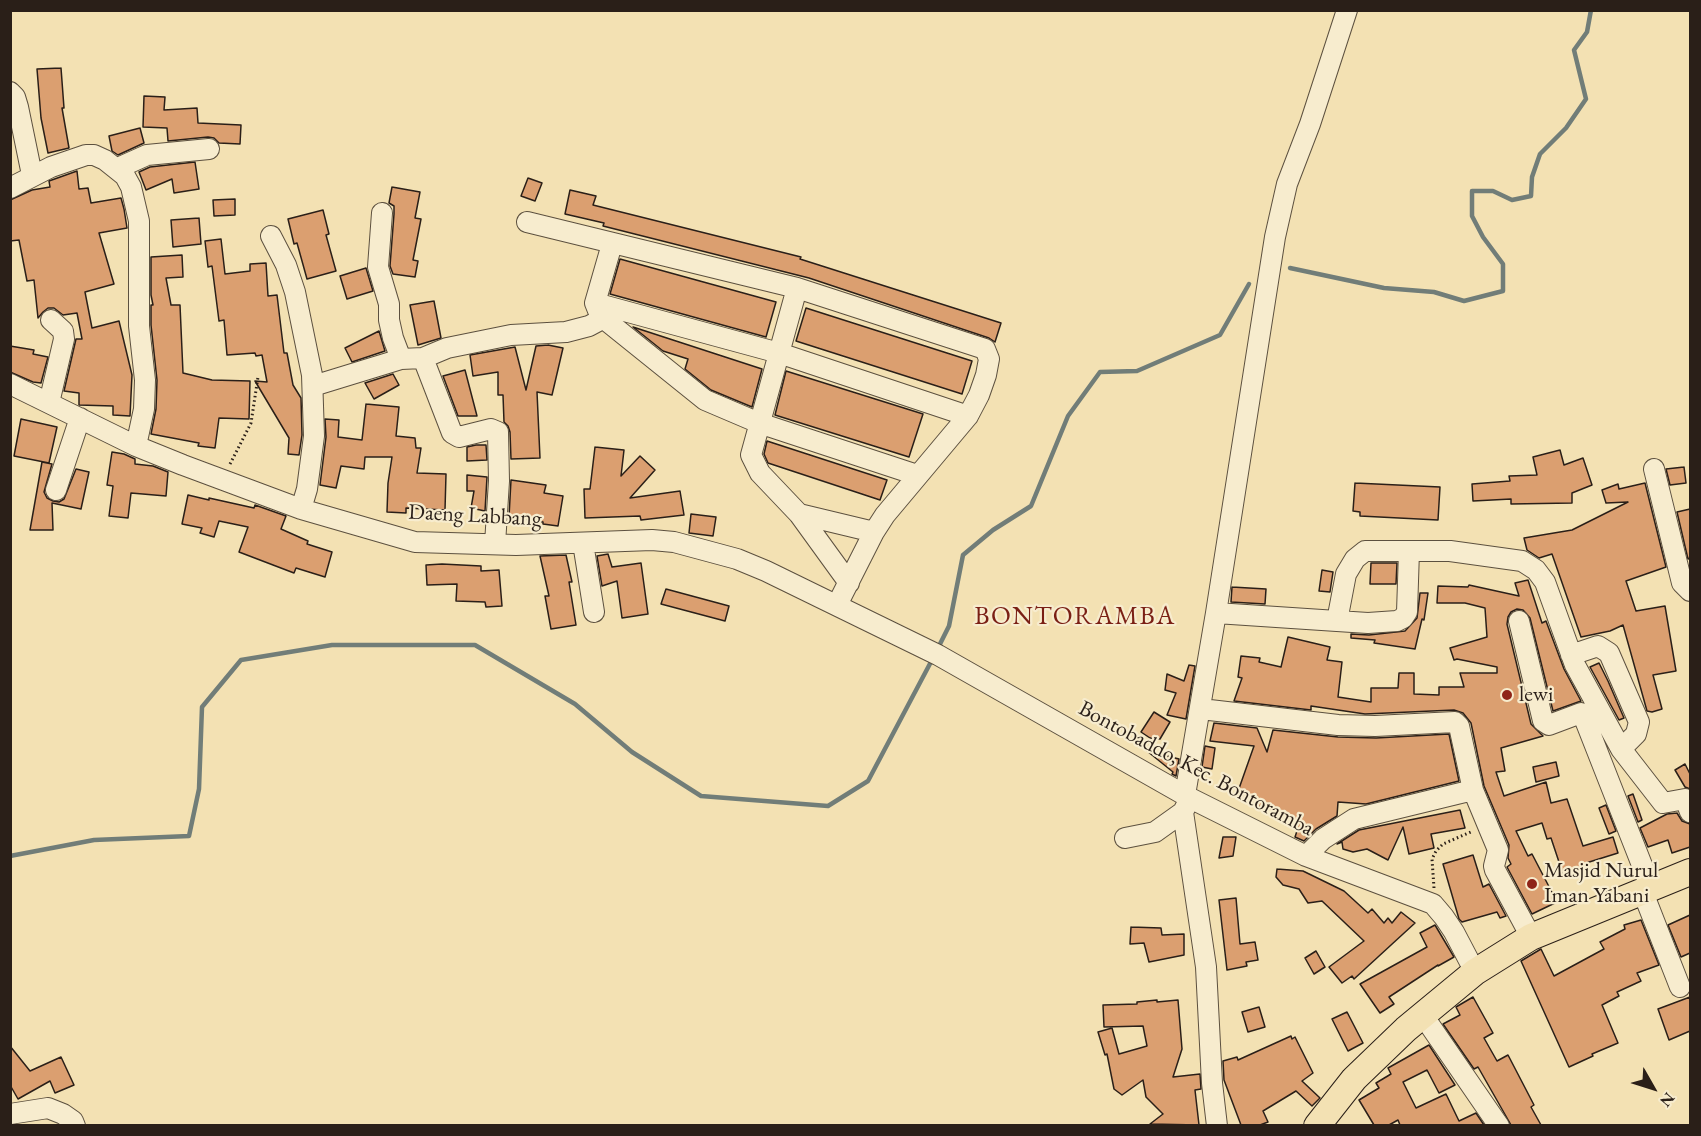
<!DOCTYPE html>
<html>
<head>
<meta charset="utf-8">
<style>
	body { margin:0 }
	#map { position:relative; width:1701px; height:1136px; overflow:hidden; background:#f3e1b3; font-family:"EB Garamond",serif }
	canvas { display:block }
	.frame { position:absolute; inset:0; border:12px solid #2a1f18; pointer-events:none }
	.north { position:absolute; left:1623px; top:1058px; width:60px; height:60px; -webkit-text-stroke:4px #f7ecce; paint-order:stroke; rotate:129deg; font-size:16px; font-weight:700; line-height:24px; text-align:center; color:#2a1f18 }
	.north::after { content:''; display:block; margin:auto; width:21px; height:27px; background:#2a1f18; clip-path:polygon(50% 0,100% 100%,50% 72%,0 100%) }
</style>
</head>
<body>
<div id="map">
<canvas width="1701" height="1136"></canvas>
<div class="frame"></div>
<div class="north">N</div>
</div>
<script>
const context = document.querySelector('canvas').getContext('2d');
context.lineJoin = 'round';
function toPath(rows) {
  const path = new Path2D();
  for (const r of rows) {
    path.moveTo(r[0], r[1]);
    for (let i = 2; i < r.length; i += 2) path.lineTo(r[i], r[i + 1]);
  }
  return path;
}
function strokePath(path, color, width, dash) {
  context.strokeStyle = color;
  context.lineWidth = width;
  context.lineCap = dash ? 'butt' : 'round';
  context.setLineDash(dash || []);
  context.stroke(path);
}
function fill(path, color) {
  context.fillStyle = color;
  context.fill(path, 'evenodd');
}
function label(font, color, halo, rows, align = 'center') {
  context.font = font + ' "EB Garamond",serif';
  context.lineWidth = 4.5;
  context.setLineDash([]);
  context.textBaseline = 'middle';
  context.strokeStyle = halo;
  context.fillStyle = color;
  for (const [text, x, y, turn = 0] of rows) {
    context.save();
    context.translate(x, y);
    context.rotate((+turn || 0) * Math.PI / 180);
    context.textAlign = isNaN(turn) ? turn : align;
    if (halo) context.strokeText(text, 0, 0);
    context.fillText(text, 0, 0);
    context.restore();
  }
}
const stream = toPath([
	[1290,268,1384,288,1434,292,1464,301,1503,291,1503,264,1483,237,1472,216,1472,191,1493,191,1512,200,1531,196,1532,177,1540,154,1566,128,1586,99,1574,50,1587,32,1591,10],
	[938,648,949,626,963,555,993,530,1031,506,1068,416,1100,372,1137,371,1220,335,1249,284],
	[10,856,94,840,189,836,199,789,202,707,241,660,332,645,475,645,575,704,632,752,701,796,828,806,868,781,933,658]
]);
const building = toPath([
	[61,68,64,108,62,108,69,148,48,153,41,118,37,69,61,68],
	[144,96,165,97,164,110,197,108,198,123,241,125,240,144,219,143,214,138,208,137,168,141,167,128,143,127,144,96],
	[140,128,144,143,118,155,112,151,109,136,140,128],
	[195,162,199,189,174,193,172,179,146,190,139,172,150,167,195,162],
	[77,171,79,189,88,188,91,203,121,198,124,209,127,228,99,233,114,284,85,292,92,328,119,321,132,375,130,416,113,415,113,406,79,405,79,393,64,391,76,339,82,339,77,313,63,315,54,308,48,308,43,312,38,318,34,280,27,281,19,240,10,241,10,200,32,190,50,187,49,181,77,171],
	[528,178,542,183,535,201,521,196,528,178],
	[392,187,420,192,415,218,421,219,413,260,418,261,415,277,393,274,390,266,394,214,394,206,389,203,392,187],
	[570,190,596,196,593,205,801,257,800,259,1001,323,995,342,989,338,809,278,603,226,604,223,565,214,570,190],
	[235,199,235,215,214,216,213,200,235,199],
	[323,210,329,234,326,235,336,271,307,279,297,243,294,244,288,219,323,210],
	[199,218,201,244,173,247,171,220,199,218],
	[221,239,225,274,250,271,250,264,266,263,268,296,277,295,284,353,287,353,293,385,301,398,302,435,299,455,288,454,289,438,255,381,267,382,262,355,256,356,255,353,227,355,224,320,219,321,212,266,208,267,205,241,221,239],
	[182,255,183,277,166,278,171,305,180,305,183,373,212,380,250,381,249,419,219,418,215,448,198,446,199,443,151,434,156,409,157,380,151,325,151,305,153,305,151,295,151,257,182,255],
	[620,259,776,302,766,337,610,294,620,259],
	[366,268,373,291,347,299,340,276,366,268],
	[434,301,441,338,418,345,410,305,434,301],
	[806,308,972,361,962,394,796,341,806,308],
	[633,327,762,369,752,407,711,390,685,369,688,359,663,351,633,327],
	[379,331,385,351,352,362,345,348,379,331],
	[548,345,563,348,552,395,537,392,540,458,511,459,510,432,508,426,504,422,503,395,498,395,498,372,473,376,470,355,515,347,526,390,536,346,548,345],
	[10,346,34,350,33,354,48,357,41,383,33,382,10,372,10,346],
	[465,370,477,416,458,416,443,376,465,370],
	[786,371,923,414,909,457,775,415,786,371],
	[393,374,399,385,374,399,365,383,393,374],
	[366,404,399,407,396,436,415,438,416,448,421,448,417,473,446,474,445,510,406,508,406,513,387,512,388,483,392,457,365,457,364,469,341,466,336,488,320,485,326,437,325,419,339,420,338,437,362,440,366,404],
	[21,419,57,427,49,463,14,456,21,419],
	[767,441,887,480,880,500,768,463,764,454,767,441],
	[476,445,486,445,487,460,467,461,467,447,476,445],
	[595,447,624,450,621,476,640,456,655,470,630,498,680,491,684,515,641,520,640,516,585,518,584,489,590,489,595,447],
	[1560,450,1564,465,1583,458,1592,485,1572,493,1572,503,1511,504,1511,499,1473,501,1472,484,1510,481,1509,476,1537,475,1533,457,1560,450],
	[112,452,124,454,135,459,135,464,153,466,168,472,166,496,131,493,128,518,109,516,113,486,107,485,112,452],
	[42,462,52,464,44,492,47,498,53,501,59,502,64,499,76,469,89,472,81,509,52,503,53,530,30,530,42,462],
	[1684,467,1686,483,1670,485,1666,469,1684,467],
	[467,475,487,477,485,511,471,508,474,491,467,491,467,475],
	[511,480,546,485,544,493,563,496,558,526,543,524,543,522,509,517,511,480],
	[1355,483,1440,487,1438,520,1360,516,1360,512,1353,511,1355,483],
	[1645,483,1666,567,1626,581,1636,611,1665,606,1676,671,1653,675,1662,709,1652,712,1647,711,1623,625,1610,631,1581,637,1552,554,1539,558,1527,550,1524,538,1572,530,1628,502,1606,503,1602,490,1618,484,1619,489,1645,483],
	[188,495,209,500,209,498,254,508,255,505,286,516,281,529,308,541,307,544,332,552,325,577,296,568,294,573,239,552,248,527,219,521,214,537,200,533,202,528,182,524,188,495],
	[1690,509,1690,558,1688,559,1677,512,1690,509],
	[691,514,716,517,713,536,689,533,691,514],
	[608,554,612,567,641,563,648,614,622,618,617,581,602,586,597,556,608,554],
	[566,555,572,582,569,582,576,625,551,629,545,596,549,596,540,556,566,555],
	[1371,563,1397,563,1396,584,1370,584,1371,563],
	[442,564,481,566,481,571,499,570,502,606,486,607,485,602,456,601,457,584,427,585,426,565,442,564],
	[1322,570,1333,572,1330,592,1319,591,1322,570],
	[1528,580,1542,623,1546,621,1564,669,1581,701,1553,711,1530,618,1523,610,1517,609,1511,612,1508,617,1507,624,1531,724,1543,736,1501,748,1505,771,1496,772,1504,796,1546,782,1551,803,1567,799,1583,846,1613,837,1618,853,1586,863,1587,866,1563,874,1551,838,1547,839,1542,823,1516,831,1528,856,1532,854,1557,902,1532,914,1507,867,1511,864,1508,858,1509,845,1484,786,1471,723,1463,713,1454,710,1365,714,1311,706,1311,710,1234,701,1242,678,1238,677,1241,656,1260,658,1259,662,1281,667,1288,637,1330,647,1327,660,1342,662,1338,697,1371,702,1371,688,1398,688,1399,673,1414,673,1414,694,1439,695,1439,687,1464,687,1460,673,1497,673,1497,667,1457,659,1454,660,1450,648,1487,637,1485,608,1465,603,1437,603,1438,586,1468,587,1469,585,1519,596,1515,583,1528,580],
	[1232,587,1266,589,1265,604,1231,602,1232,587],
	[666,589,729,606,725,621,661,604,666,589],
	[1420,593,1428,593,1424,620,1422,619,1415,649,1374,643,1375,640,1351,638,1351,634,1369,635,1405,631,1417,618,1420,593],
	[1599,663,1608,681,1624,718,1619,720,1590,667,1599,663],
	[1189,665,1195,666,1186,719,1167,715,1176,693,1165,690,1167,674,1184,681,1189,665],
	[1154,712,1170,722,1160,739,1150,738,1141,732,1154,712],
	[1214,723,1257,728,1267,752,1273,730,1338,737,1376,738,1449,734,1459,781,1366,804,1338,802,1337,816,1316,829,1304,841,1295,837,1297,831,1294,828,1296,823,1267,807,1265,809,1236,797,1254,746,1210,741,1214,723],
	[1205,746,1215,748,1212,769,1202,767,1205,746],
	[1147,751,1179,759,1176,776,1172,774,1173,772,1147,751],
	[1556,762,1559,776,1536,782,1533,767,1556,762],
	[1685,764,1690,774,1690,789,1685,787,1675,770,1685,764],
	[1633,794,1642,820,1638,822,1628,796,1633,794],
	[1606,805,1616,831,1609,834,1599,808,1606,805],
	[1460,810,1465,828,1431,834,1434,848,1409,854,1403,827,1388,860,1367,849,1353,852,1343,849,1342,842,1337,844,1359,830,1460,810],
	[1677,813,1682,821,1690,824,1690,847,1672,853,1668,840,1648,847,1640,828,1667,814,1677,813],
	[1223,837,1236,837,1233,856,1219,858,1223,837],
	[1473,855,1483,887,1489,884,1506,916,1500,918,1497,912,1462,922,1459,919,1443,864,1473,855],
	[1277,869,1303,871,1344,891,1368,913,1372,909,1384,923,1388,918,1392,923,1401,912,1415,923,1354,979,1352,976,1342,983,1329,967,1364,941,1322,901,1308,903,1299,889,1283,885,1276,877,1277,869],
	[1236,898,1240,944,1255,942,1258,960,1246,962,1247,966,1227,970,1219,900,1236,898],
	[1690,915,1690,953,1681,957,1668,925,1690,915],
	[1641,920,1659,965,1637,973,1641,981,1617,992,1619,996,1602,1005,1618,1043,1592,1054,1593,1056,1569,1067,1521,961,1541,949,1554,976,1604,949,1600,942,1625,929,1624,925,1641,920],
	[1435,925,1454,957,1438,966,1438,965,1389,997,1394,1004,1380,1013,1360,984,1427,947,1420,933,1435,925],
	[1131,927,1161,928,1162,935,1184,934,1184,955,1149,962,1144,943,1130,944,1131,927],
	[1316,951,1325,967,1314,974,1305,958,1316,951],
	[1473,997,1493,1033,1484,1038,1497,1061,1508,1055,1534,1105,1531,1107,1541,1125,1511,1125,1478,1067,1474,1069,1443,1024,1460,1015,1456,1007,1473,997],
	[1690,997,1690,1031,1669,1040,1658,1009,1690,997],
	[1157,1000,1157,1002,1178,1000,1182,1049,1173,1077,1200,1074,1201,1089,1195,1090,1199,1125,1150,1124,1163,1114,1146,1097,1143,1080,1122,1095,1114,1089,1107,1054,1105,1055,1098,1032,1112,1028,1119,1054,1147,1046,1143,1026,1104,1027,1103,1005,1137,1004,1137,1002,1157,1000],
	[1259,1007,1265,1027,1248,1032,1242,1012,1259,1007],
	[1347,1012,1363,1043,1348,1051,1332,1019,1347,1012],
	[1291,1036,1292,1039,1295,1037,1313,1073,1302,1081,1320,1098,1312,1106,1296,1091,1263,1111,1268,1122,1260,1125,1241,1125,1224,1080,1223,1061,1237,1057,1238,1060,1291,1036],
	[1429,1045,1455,1085,1439,1093,1427,1070,1403,1082,1416,1108,1446,1094,1459,1121,1476,1113,1484,1125,1400,1125,1398,1120,1389,1125,1374,1125,1359,1100,1379,1088,1376,1083,1391,1074,1388,1068,1429,1045],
	[10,1046,30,1071,61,1057,74,1085,55,1093,50,1081,18,1099,10,1085,10,1046]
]);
const path = toPath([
	[230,464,251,423,258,377],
	[1434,888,1432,859,1436,851,1443,844,1473,831]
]);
const minor = toPath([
	[10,92,15,97,18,107,32,175],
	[118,168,147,155,209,149],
	[10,188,51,167,86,155,94,155,105,160,125,176,131,187,139,221,139,326,145,380,144,409,136,446],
	[382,213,378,267,389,304,389,320,393,338,401,359,423,358,447,348,511,335,566,332,589,326,604,318],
	[527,222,797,288,985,349,989,359,986,375,979,395,968,416,885,515,874,532,837,605],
	[271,236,286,265,295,292,312,375,314,436,307,489,301,509],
	[612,244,595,303,779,353,968,416],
	[797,288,751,455,760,473,799,514,849,583],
	[595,303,599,313,608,322,705,400,759,423,917,475],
	[423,358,452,433,459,437,491,429,498,432,499,481,495,544],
	[10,384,136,446,183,465,301,509,415,542,516,545,652,540,674,542,737,559,766,571,938,655,1190,798,1306,856,1433,904,1444,917,1454,932,1475,972],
	[313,386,401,359],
	[49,403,64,339,63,331,51,320],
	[1654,469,1682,583,1690,591],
	[56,490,80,418],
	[799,514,874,532],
	[583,543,594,612],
	[1216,613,1337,621,1346,574,1355,559,1365,551,1450,551,1522,561,1536,570,1545,582,1575,665,1621,749,1663,803,1685,799,1690,812],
	[1337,621,1368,623,1397,621,1403,618,1407,612,1409,551],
	[1519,621,1543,721,1549,725,1581,713,1583,715,1651,888],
	[1571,655,1598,646,1609,653,1639,722,1636,734,1621,749],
	[1201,709,1338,725,1375,726,1455,722,1459,726,1473,790],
	[1185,795,1216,613,1275,237,1287,184,1310,124,1347,10],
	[1190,798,1183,812,1206,967,1212,1083,1217,1126],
	[1125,838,1155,832,1183,812],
	[1306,856,1323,839,1354,819,1473,790,1498,850,1494,866,1495,870,1531,937],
	[1642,890,1680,987],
	[1422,1014,1499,1126],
	[10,1114,48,1108,63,1114,73,1121,75,1126]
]);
const major = toPath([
	[1317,1126,1354,1079,1406,1029,1475,972,1531,937,1690,872]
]);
const markers = [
	[1507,695,6,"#8f2418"],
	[1532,884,6,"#8f2418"]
];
const streetNames = [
	["Daeng Labbang",475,516,3],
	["Bontobaddo, Kec. Bontoramba",1196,769,28]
];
const poiNames = [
	["lewi",1519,695],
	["Masjid Nurul",1544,871],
	["Iman Yabani",1544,896]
];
const quarterNames = [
	["BONTORAMBA",1075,617]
];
strokePath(stream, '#717d78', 4.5);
fill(building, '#db9f70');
strokePath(building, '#2a1f18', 1.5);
strokePath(minor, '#5c503f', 22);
strokePath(major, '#2a1f18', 28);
strokePath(path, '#2a1f18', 3, [1.5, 3]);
strokePath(minor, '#f7ecce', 20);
strokePath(major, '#f3e1b3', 26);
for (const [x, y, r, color] of markers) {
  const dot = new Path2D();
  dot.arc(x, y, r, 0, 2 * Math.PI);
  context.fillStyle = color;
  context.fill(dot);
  strokePath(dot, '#f7ecce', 2);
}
label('22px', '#2a1f18', '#f7ecce', streetNames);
label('22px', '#2a1f18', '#f7ecce', poiNames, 'left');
context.letterSpacing = '1.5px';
label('26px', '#7a1f14', '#f7ecce', quarterNames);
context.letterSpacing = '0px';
</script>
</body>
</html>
